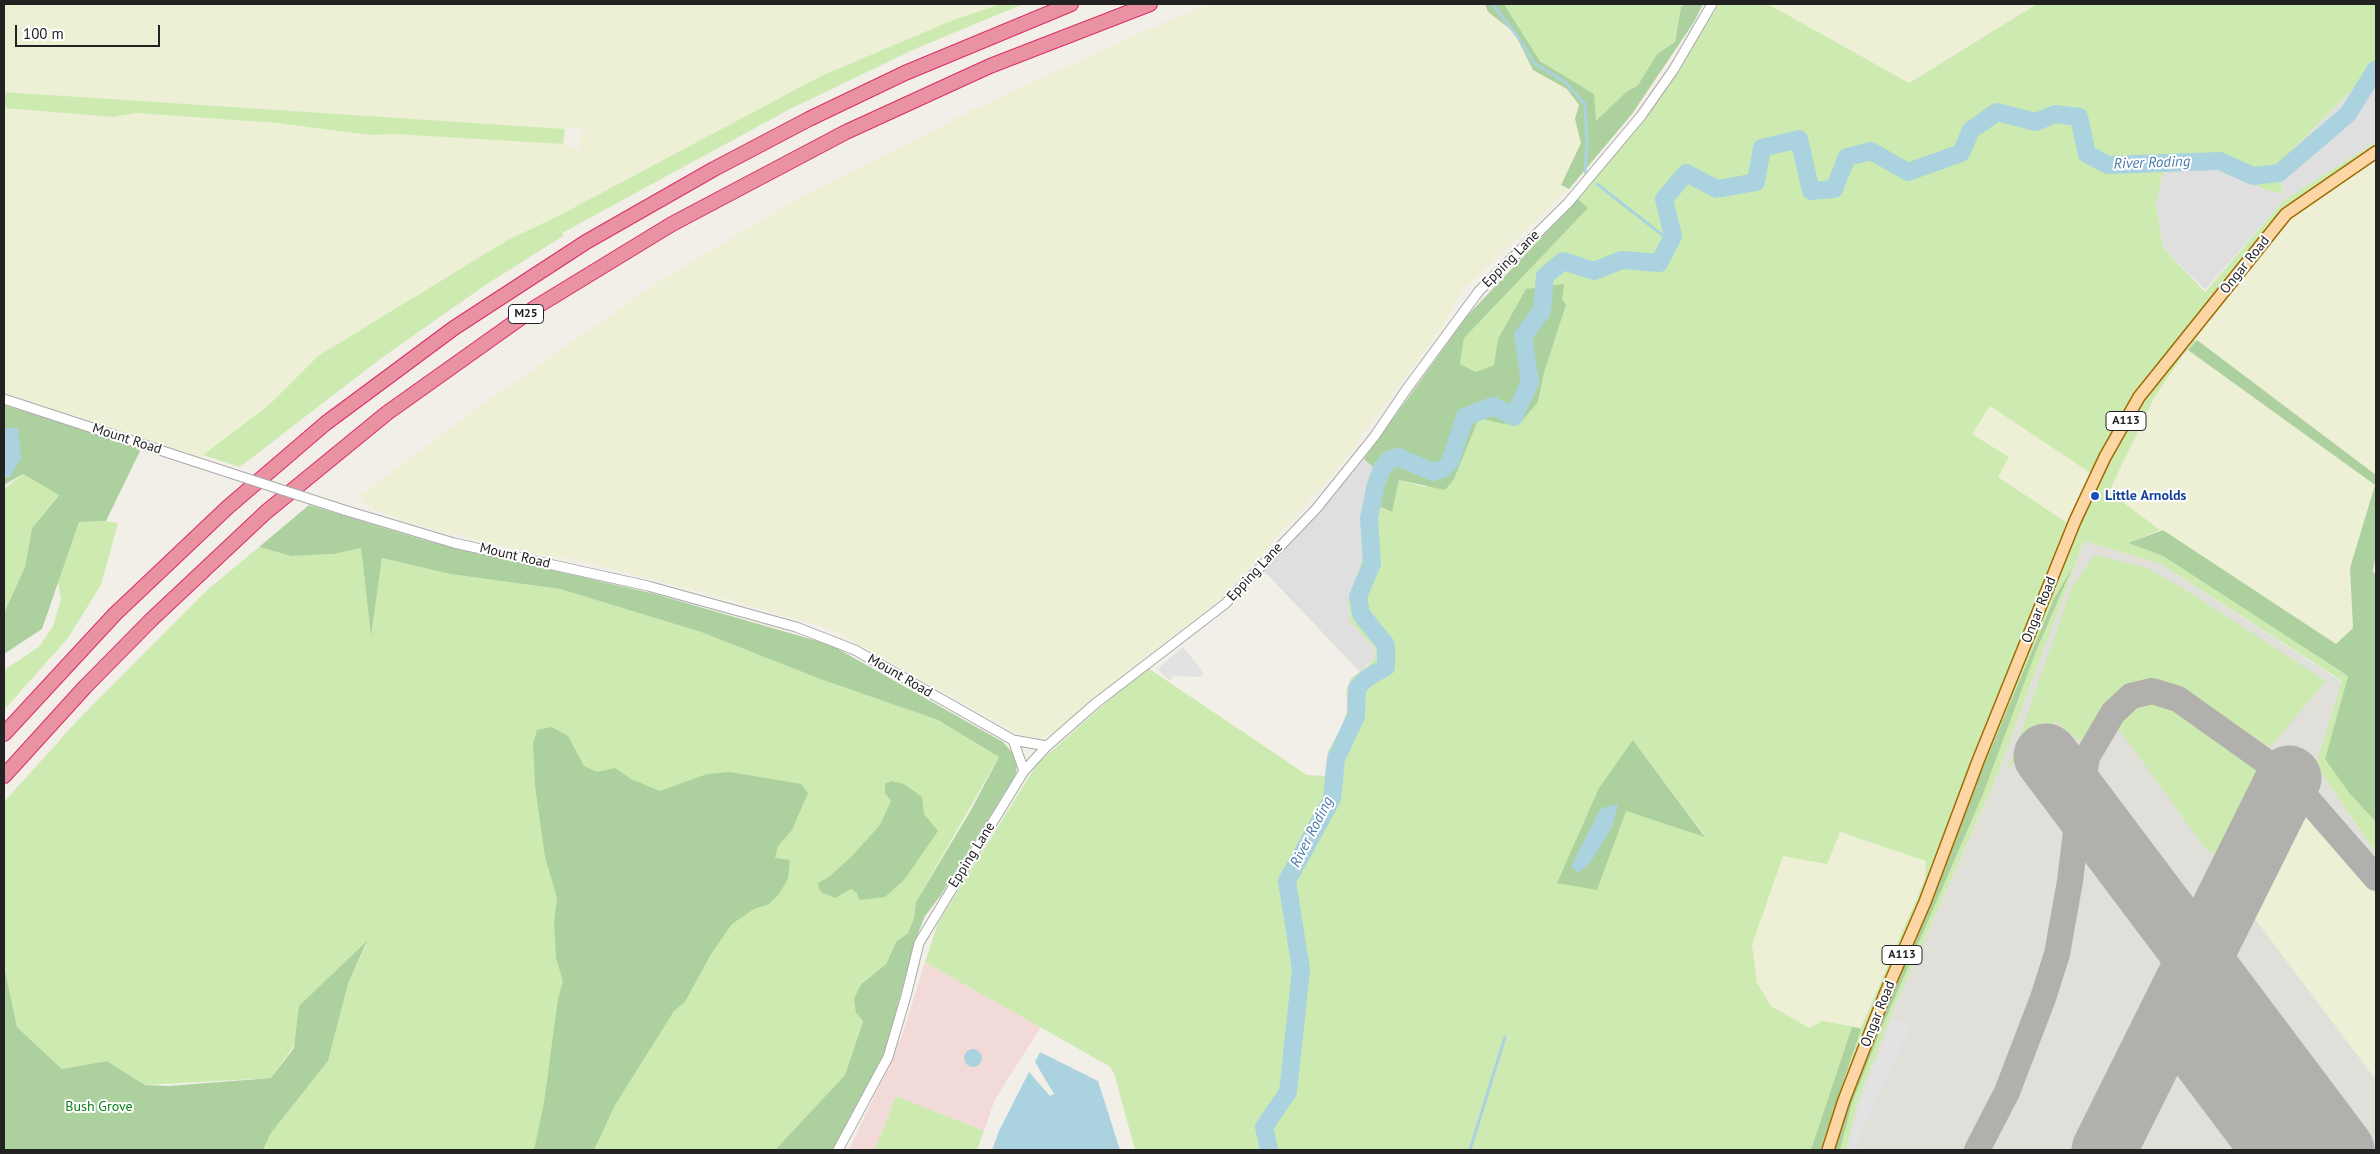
<!DOCTYPE html>
<html>
<head>
<meta charset="utf-8">
<style>
	body { margin:0 }
	#map { position:relative; width:2380px; height:1154px; overflow:hidden; background:#f2efe9; font-family:"PT Sans",sans-serif }
	canvas { display:block }
	.frame { position:absolute; inset:0; border:5px solid #222; pointer-events:none }
	.scale { position:absolute; left:15px; top:25px; width:145px; height:22px; box-sizing:border-box; border:2px solid #222; border-top:0; padding-left:6px; font-size:15px; line-height:18px; white-space:nowrap; color:#222; -webkit-text-stroke:4px #fff; paint-order:stroke }
</style>
</head>
<body>
<div id="map">
<canvas width="2380" height="1154"></canvas>
<div class="frame"></div>
<div class="scale">100 m</div>
</div>
<script>
const context = document.querySelector('canvas').getContext('2d');
context.lineJoin = 'round';
function fill(path, color) {
  context.fillStyle = color;
  context.fill(path, 'evenodd');
}
function toPath(rows) {
  const path = new Path2D();
  for (const r of rows) {
    if (r.length === 3) {
      path.moveTo(r[0] + r[2], r[1]);
      path.arc(r[0], r[1], r[2], 0, 2 * Math.PI);
      continue;
    }
    path.moveTo(r[0], r[1]);
    for (let i = 2; i < r.length; i += 2) path.lineTo(r[i], r[i + 1]);
  }
  return path;
}
function strokePath(path, color, width, dash) {
  context.strokeStyle = color;
  context.lineWidth = width;
  context.lineCap = dash ? 'butt' : 'round';
  context.setLineDash(dash || []);
  context.stroke(path);
}
function label(font, color, halo, rows, align = 'center') {
  context.font = font + ' "PT Sans",sans-serif';
  context.lineWidth = 4;
  context.setLineDash([]);
  context.textBaseline = 'middle';
  context.strokeStyle = halo;
  context.fillStyle = color;
  for (const [text, x, y, turn = 0] of rows) {
    context.save();
    context.translate(x, y);
    context.rotate((+turn || 0) * Math.PI / 180);
    context.textAlign = isNaN(turn) ? turn : align;
    if (halo) context.strokeText(text, 0, 0);
    context.fillText(text, 0, 0);
    context.restore();
  }
}
const residential = toPath([
	[2376,62,2376,142,2284,200,2205,290,2163,248,2156,206,2163,172,2219,164,2263,189,2284,193,2275,167,2358,84],
	[1364,459,1375,469,1362,514,1363,557,1351,623,1374,647,1377,656,1360,672,1263,570,1323,508]
]);
const commercial = toPath([
	[925,962,1041,1027,995,1099,984,1131,896,1096,875,1150,849,1150,902,1036]
]);
const airport = toPath([
	[2084,541,2161,564,2342,682,2317,766,2376,853,2376,1150,1846,1150,1858,1101,1896,1004,1996,778]
]);
const farmland = toPath([
	[4,4,1001,4,953,20,821,76,562,214,506,241,318,356,269,405,198,459,4,393,4,108,113,117,136,113,563,144,580,150,580,135,584,128,565,129,4,92],
	[1212,4,1485,4,1488,12,1514,32,1533,70,1567,89,1579,105,1575,119,1581,143,1561,185,1569,189,1464,289,1438,333,1338,468,1222,599,1140,661,1051,735,1040,738,1018,734,833,630,730,600,585,562,526,552,404,522,368,506,360,496,482,405,652,286,799,198,978,107,1180,15],
	[1768,4,2037,4,1909,83],
	[2376,158,2376,475,2197,340,2191,339,2290,218],
	[2188,350,2375,485,2350,568,2353,628,2336,644,2151,524,2109,493,2154,398],
	[1990,406,2093,474,2070,524,1997,477,1972,434],
	[2307,804,2376,884,2376,1080,2249,911],
	[1840,832,1926,861,1925,879,1861,1029,1809,1028,1771,1006,1757,983,1752,945,1783,855]
]);
const grass = toPath([
	[1001,4,1023,4,915,49,790,109,562,233,563,236,484,286,380,359,240,467,203,455,269,405,318,356,506,241,562,214,821,76,953,20],
	[1504,4,1684,4,1681,7,1675,42,1657,54,1638,85,1626,92,1595,122,1593,94,1540,61],
	[1719,4,1768,4,1909,83,2037,4,2376,4,2376,62,2358,84,2275,167,2284,194,2263,189,2219,164,2163,172,2156,206,2163,248,2205,292,2284,200,2376,142,2376,158,2290,218,2192,339,2197,340,2184,354,2154,398,2109,492,2160,530,2128,543,2163,556,2348,676,2325,759,2349,793,2376,822,2376,853,2316,765,2342,681,2161,564,2084,541,1996,778,1896,1004,1858,1101,1846,1150,1135,1150,1114,1073,1109,1066,925,962,938,923,1037,764,1119,691,1148,668,1307,775,1325,776,1328,751,1342,727,1348,707,1346,692,1351,678,1368,666,1376,656,1374,647,1351,623,1348,603,1363,557,1361,527,1365,500,1391,512,1399,480,1425,487,1454,479,1479,418,1503,424,1538,402,1544,373,1566,305,1498,339,1495,365,1476,372,1460,364,1464,337,1587,208,1578,199,1654,106],
	[1990,406,2092,474,2069,524,1998,477,2009,457,1972,434],
	[1634,741,1705,836,1626,811],
	[1840,832,1926,861,1925,879,1861,1028,1823,1021,1809,1028,1771,1006,1757,983,1752,945,1783,856,1827,864],
	[4,92,565,129,563,144,395,134,370,135,277,123,136,113,113,117,4,108],
	[23,474,59,494,32,528,25,567,4,613,4,489],
	[106,521,118,523,101,585,68,638,4,710,4,670,39,647,53,626,61,599,58,581,79,522],
	[259,547,291,556,334,554,361,548,371,633,382,558,450,574,560,589,701,632,820,679,938,720,999,757,916,902,914,918,908,933,896,942,886,964,860,984,856,1013,863,1020,845,1075,775,1150,263,1150,271,1133,328,1061,348,984,367,943,271,1078,145,1085,107,1061,62,1069,17,1027,4,966,4,802,75,723,206,591],
	[2095,555,2147,568,2184,589,2326,681,2270,747,2226,720,2190,694,2164,683,2139,684,2112,699,2095,723,2085,746,2056,721,2008,769,2072,587],
	[2142,700,2165,701,2177,704,2262,766,2219,852,2212,853,2205,848,2116,725,2127,708],
	[896,1096,984,1131,977,1150,875,1150]
]);
const forest = toPath([
	[1485,4,1504,4,1540,61,1594,94,1596,121,1626,92,1638,85,1657,54,1675,42,1681,7,1684,4,1703,4,1694,22,1632,114,1569,189,1561,185,1581,143,1575,119,1579,105,1567,89,1533,70,1514,32,1488,12],
	[1578,199,1588,208,1464,338,1460,364,1476,372,1494,365,1498,339,1526,289,1564,284,1562,299,1566,305,1544,373,1538,402,1521,422,1503,424,1479,418,1454,479,1445,490,1399,480,1392,512,1365,500,1375,469,1364,459,1467,316],
	[2197,340,2376,475,2376,553,2373,572,2376,574,2376,822,2349,793,2325,759,2348,676,2163,556,2128,543,2163,530,2336,644,2353,628,2350,568,2375,485,2188,350],
	[4,405,130,445,140,451,106,521,79,522,42,629,4,654,4,613,25,567,32,528,59,495,23,474,4,485,4,477,11,476,18,428,4,428],
	[309,505,427,541,655,594,831,645,1003,742,1014,755,1017,763,1016,774,941,895,925,916,915,941,884,1056,834,1150,775,1150,845,1075,863,1021,856,1013,854,999,861,984,886,964,896,942,908,933,914,918,916,902,971,810,999,757,938,720,820,679,701,632,560,589,450,574,382,558,371,636,361,548,334,554,291,556,259,547],
	[2072,568,2036,651,1983,794,1879,1034,1852,1103,1840,1150,1833,1150,1844,1113,1883,1011,1937,890,1966,808,2054,599],
	[552,727,568,736,584,766,597,772,615,768,631,779,660,791,707,774,730,772,801,784,808,793,792,830,778,846,775,858,790,860,788,879,779,894,769,904,754,909,732,924,711,954,685,1002,674,1011,615,1105,594,1150,534,1150,544,1103,558,999,563,981,556,958,554,922,557,898,545,857,535,786,533,744,537,730],
	[1633,740,1705,837,1626,811,1597,890,1557,883,1599,788],
	[891,781,904,784,922,797,924,814,938,831,904,880,885,897,859,900,857,893,851,889,835,898,823,893,819,889,818,883,829,877,853,855,880,825,891,801,885,793,885,784],
	[367,941,348,984,328,1061,271,1133,263,1150,4,1150,4,966,17,1027,62,1069,107,1061,145,1085,169,1086,271,1078,294,1048,299,1006],
	[1852,1027,1861,1029,1820,1150,1811,1150]
]);
const parking = toPath([
	[1183,647,1204,673,1199,677,1174,676,1170,681,1157,669],
	[1893,1018,1911,1026,1857,1141,1857,1148,1861,1150,1848,1150,1860,1102]
]);
const water = toPath([
	[4,428,18,428,21,458,11,476,4,477],
	[1618,804,1612,827,1590,863,1578,873,1571,866,1601,808],
	[973,1058,9],
	[1040,1052,1098,1081,1120,1150,992,1150,999,1131,1029,1072,1050,1096,1054,1094,1035,1062]
]);
const stream = toPath([
	[1492,4,1518,37,1534,63,1565,82,1585,104,1587,142,1585,172],
	[1597,184,1670,241],
	[1470,1150,1505,1037]
]);
const river = toPath([
	[1269,1150,1264,1127,1288,1092,1301,970,1287,881,1332,799,1336,759,1356,716,1357,688,1367,678,1386,667,1386,645,1361,614,1358,597,1372,563,1369,519,1375,488,1382,468,1389,460,1398,457,1433,472,1443,469,1450,462,1465,417,1493,406,1514,417,1530,382,1523,336,1542,311,1545,276,1563,261,1594,271,1622,260,1659,263,1673,236,1664,199,1686,173,1717,189,1756,182,1762,148,1799,139,1811,191,1834,189,1847,157,1871,151,1908,172,1961,153,1971,130,1997,112,2036,122,2055,114,2079,117,2087,154,2108,165,2220,161,2253,176,2279,173,2348,114,2376,69]
]);
const taxiway = toPath([
	[2075,848,2079,831,2085,827,2098,828,2103,831],
	[1977,1150,2007,1092,2043,998,2057,954,2070,881,2080,799,2087,757,2113,713,2131,696,2152,691,2178,699,2289,778,2376,878]
]);
const runway = toPath([
	[2046,756,2342,1150],
	[2179,1024,2274,1150],
	[2104,1150,2289,778]
]);
const minor = toPath([
	[4,399,184,458],
	[344,510,454,543,648,586,796,627,855,650,1013,740,1047,746],
	[1013,740,1024,771],
	[838,1150,888,1057,906,996,919,943,1024,771,1047,746,1096,703,1225,604,1316,509,1374,437,1406,390,1479,291,1568,203,1641,116,1674,69,1712,4]
]);
const major = toPath([
	[1828,1150,1844,1100,1886,992,1925,902,1978,761,2075,521,2105,457,2139,397,2286,214,2376,152]
]);
const highway = toPath([
	[4,734,115,614,228,507,326,423,454,328,586,242,714,169,809,119,905,73,1071,4],
	[4,776,85,687,151,620,266,512,387,413,536,307,672,224,846,132,990,66,1150,4]
]);
const minorBridge = toPath([
	[184,458,344,510]
]);
const markers = [
	[2095,496,5,"#1a4fb4"]
];
const shields = [
	[526,314,35],
	[2126,421,40],
	[1902,955,40]
];
const shieldNames = [
	["M25",526,314],
	["A113",2126,421],
	["A113",1902,955]
];
const streetNames = [
	["Epping Lane",1511,259,-45],
	["Ongar Road",2245,265,-51],
	["Mount Road",127,439,18],
	["Mount Road",515,556,13],
	["Epping Lane",1255,572,-47],
	["Ongar Road",2039,610,-68],
	["Mount Road",900,676,30],
	["Epping Lane",972,855,-58],
	["Ongar Road",1878,1014,-68]
];
const transitNames = [
	["Little Arnolds",2105,496]
];
const parkNames = [
	["Bush Grove",99,1107]
];
const waterNames = [
	["River Roding",2152,163,-2],
	["River Roding",1312,832,-63]
];
fill(residential, '#e0dfdf');
fill(commercial, '#f2dad9');
fill(airport, '#e1dfda');
fill(farmland, '#eef0d5');
fill(grass, '#cdebb0');
fill(forest, '#add19e');
fill(parking, '#e2e2e2');
fill(water, '#aad3df');
strokePath(stream, '#aad3df', 3);
strokePath(river, '#aad3df', 18);
strokePath(taxiway, '#b1b0ac', 26);
strokePath(runway, '#b1b0ac', 65);
strokePath(minor, '#a9a9a9', 11);
strokePath(major, '#a06b00', 14);
strokePath(highway, '#dc2a67', 16);
strokePath(minor, '#fff', 9);
strokePath(major, '#fcd6a4', 11);
strokePath(highway, '#e892a2', 14);
strokePath(minorBridge, '#a9a9a9', 11, []);
strokePath(minorBridge, '#fff', 9);
for (const [x, y, r, color] of markers) {
  const dot = new Path2D();
  dot.arc(x, y, r, 0, 2 * Math.PI);
  context.fillStyle = color;
  context.fill(dot);
  strokePath(dot, '#fff', 2);
}
for (const [x, y, w] of shields) {
  const box = new Path2D();
  box.roundRect(x - w / 2, y - 9.5, w, 19, 4);
  context.fillStyle = '#fff';
  context.fill(box);
  strokePath(box, '#222', 1);
}
label('bold 12px', '#222', null, shieldNames);
label('14px', '#222', '#fff', streetNames);
label('bold 14px', '#164399', '#fff', transitNames, 'left');
label('14px', '#0c8416', '#fff', parkNames);
label('italic 15px', '#4a7aab', '#fff', waterNames);
</script>
</body>
</html>
